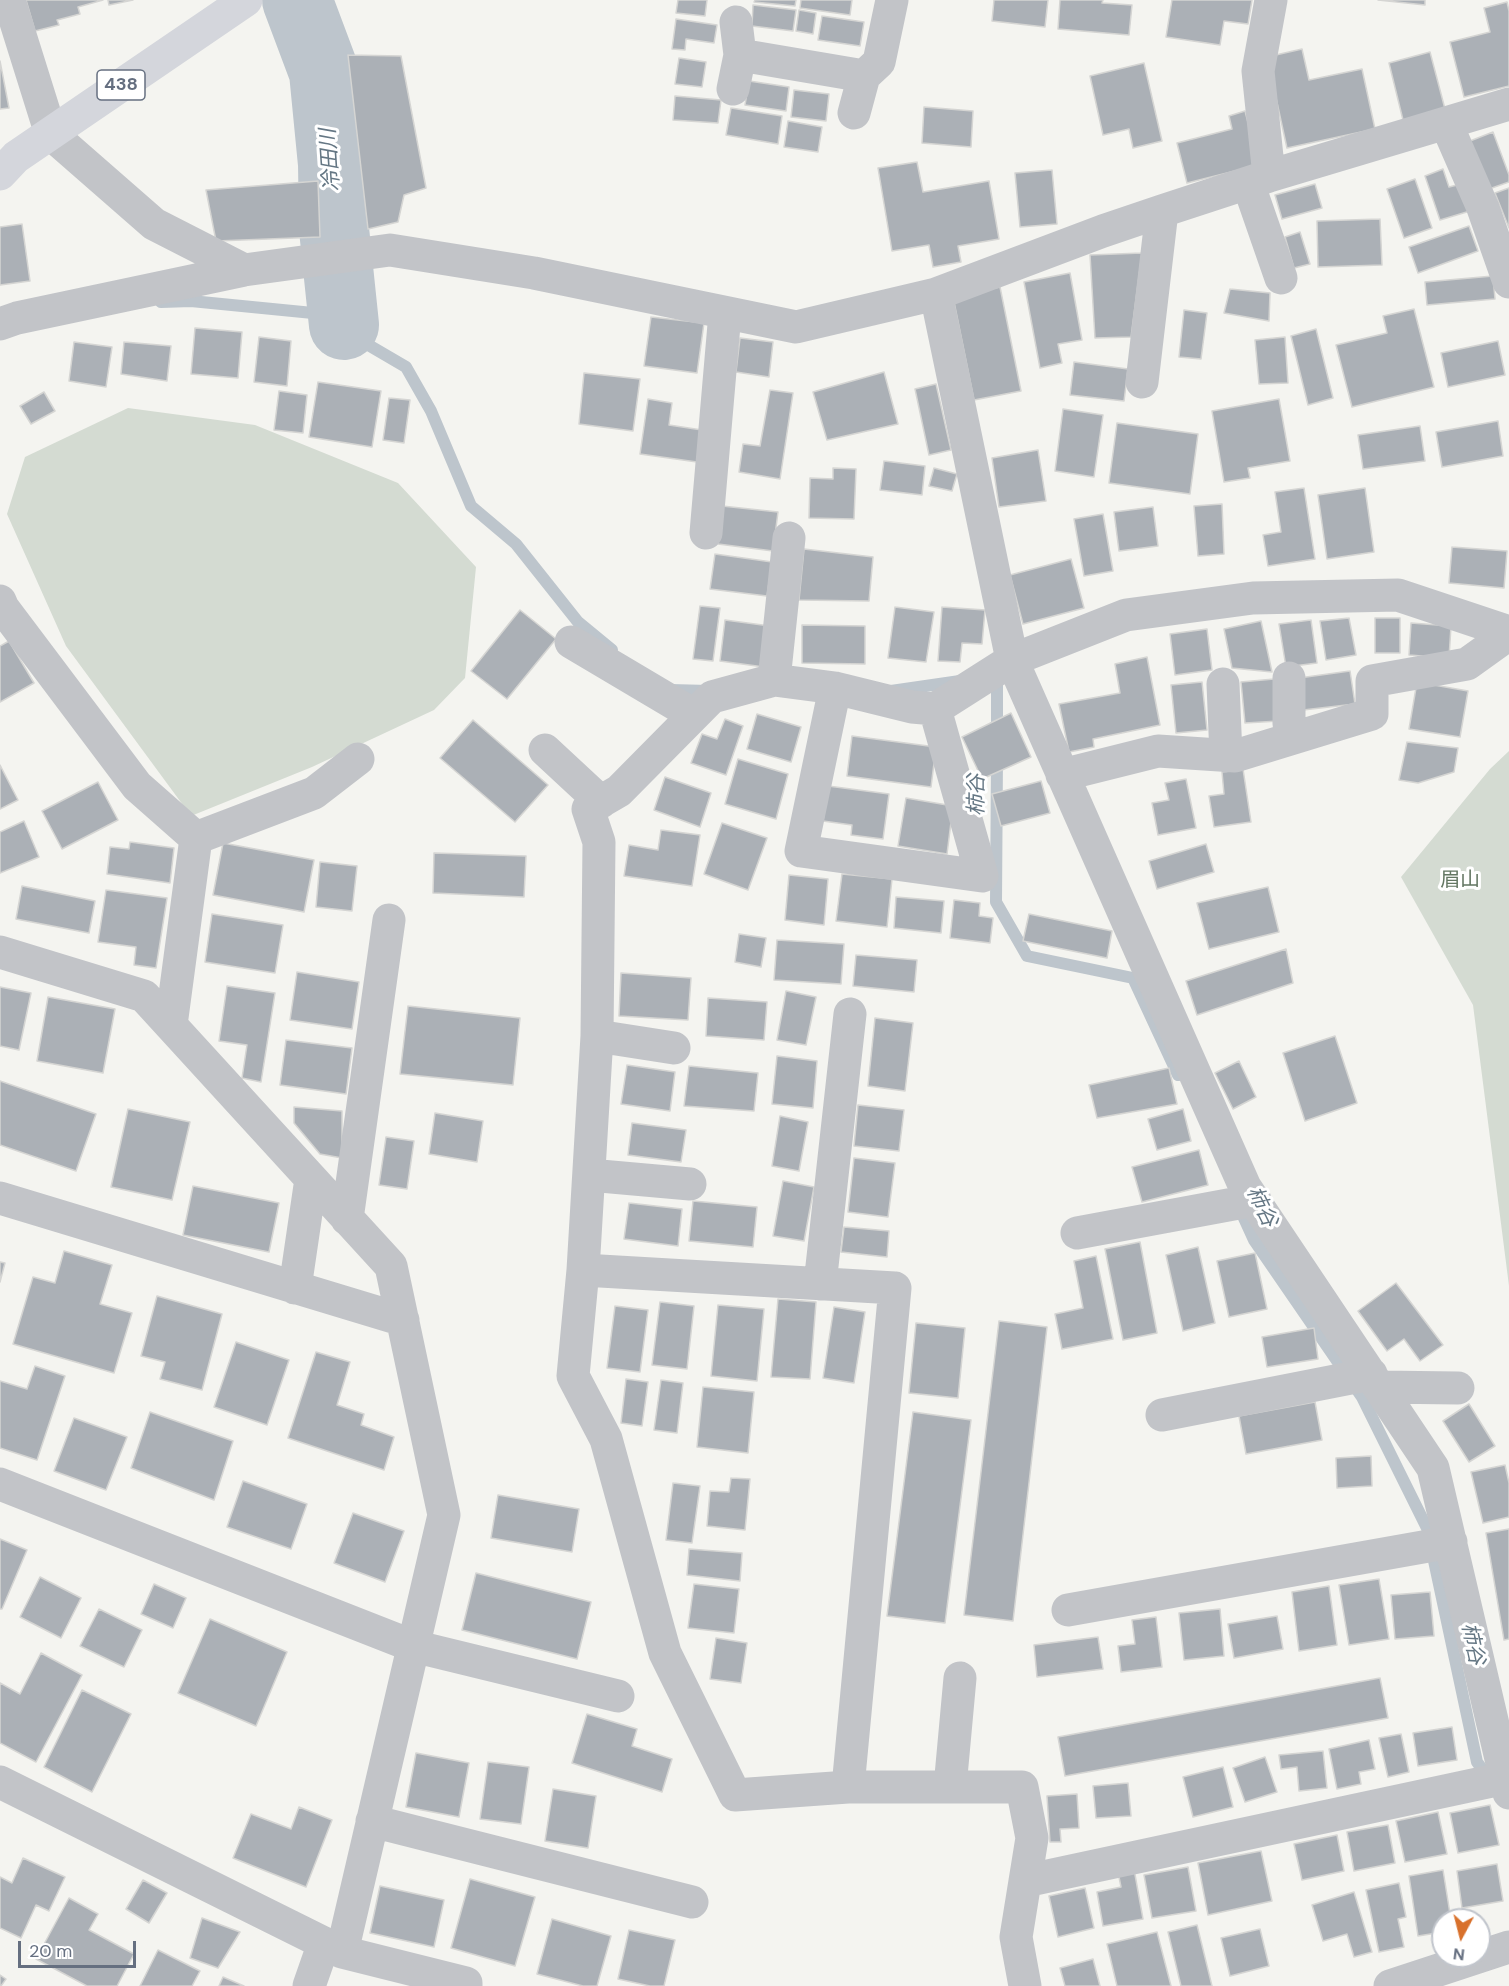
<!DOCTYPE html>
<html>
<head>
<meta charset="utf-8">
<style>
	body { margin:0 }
	#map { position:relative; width:1509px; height:1986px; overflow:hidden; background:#f4f4f0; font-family:"DM Sans",sans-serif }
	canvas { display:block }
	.north { position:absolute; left:1431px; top:1908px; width:60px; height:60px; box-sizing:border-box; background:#fff; border:2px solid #c1c5cc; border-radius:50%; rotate:187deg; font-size:16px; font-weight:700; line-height:24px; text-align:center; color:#656f80 }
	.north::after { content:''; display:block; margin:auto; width:21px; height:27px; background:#d8712c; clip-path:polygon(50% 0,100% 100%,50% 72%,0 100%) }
	.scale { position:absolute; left:18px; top:1941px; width:118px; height:27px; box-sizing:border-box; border:3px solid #656f80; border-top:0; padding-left:8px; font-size:18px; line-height:21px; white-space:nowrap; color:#656f80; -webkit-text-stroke:4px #fff; paint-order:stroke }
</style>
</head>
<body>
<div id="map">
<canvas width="1509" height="1986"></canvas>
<div class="north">N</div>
<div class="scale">20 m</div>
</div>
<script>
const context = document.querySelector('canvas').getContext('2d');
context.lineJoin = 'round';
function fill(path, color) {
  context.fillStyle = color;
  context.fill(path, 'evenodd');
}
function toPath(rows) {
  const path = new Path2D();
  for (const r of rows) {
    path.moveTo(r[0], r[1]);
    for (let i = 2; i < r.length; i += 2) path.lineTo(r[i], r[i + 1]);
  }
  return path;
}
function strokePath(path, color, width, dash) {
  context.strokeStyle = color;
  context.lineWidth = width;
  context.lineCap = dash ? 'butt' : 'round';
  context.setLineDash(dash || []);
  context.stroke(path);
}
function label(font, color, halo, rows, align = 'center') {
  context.font = font + ' "DM Sans","Noto Sans JP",sans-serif';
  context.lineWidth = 6;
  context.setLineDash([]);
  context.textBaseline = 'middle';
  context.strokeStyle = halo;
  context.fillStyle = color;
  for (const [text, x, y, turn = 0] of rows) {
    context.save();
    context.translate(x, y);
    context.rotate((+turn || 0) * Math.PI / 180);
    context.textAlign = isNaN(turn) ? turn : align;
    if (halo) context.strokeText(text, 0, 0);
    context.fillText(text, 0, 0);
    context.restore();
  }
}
const green = toPath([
	[128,408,255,425,398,483,476,567,465,678,434,710,312,767,191,816,66,646,7,514,25,457],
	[1509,751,1509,1286,1473,1005,1401,877,1490,769]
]);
const stream = toPath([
	[161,302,191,301,323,314,344,325,353,336,406,367,431,411,471,506,516,544,578,622,612,650],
	[670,690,709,691],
	[891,691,960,681],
	[997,735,997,680],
	[997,756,996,902,1027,956,1133,978,1178,1075],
	[1238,1205,1254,1240,1362,1397,1427,1528,1477,1762,1490,1780]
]);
const river = toPath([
	[297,0,324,72,333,164,334,229,344,325]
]);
const building = toPath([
	[26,0,103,0,78,7,80,14,57,20,59,25,35,31,26,0],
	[108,0,133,0,109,5,108,0],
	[678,0,707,0,705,16,676,13,678,0],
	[755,0,796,0,795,6,754,2,755,0],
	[801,0,852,0,850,15,800,8,801,0],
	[994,0,1048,0,1045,27,992,21,994,0],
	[1060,0,1103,0,1102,3,1132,5,1129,35,1058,29,1060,0],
	[1172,0,1252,0,1248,24,1224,21,1220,45,1166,37,1172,0],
	[1378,0,1425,0,1425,5,1378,0],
	[1507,2,1509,11,1509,86,1464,97,1450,42,1490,32,1484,8,1507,2],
	[753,5,796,10,793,31,752,26,753,5],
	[799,10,816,13,813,34,796,31,799,10],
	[822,16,864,22,860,46,818,40,822,16],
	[676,19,717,25,714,43,686,39,685,50,672,49,676,19],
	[1302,49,1309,80,1362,69,1375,129,1287,148,1267,57,1302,49],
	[1430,52,1445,109,1403,120,1389,63,1430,52],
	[348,55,401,56,426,188,404,195,398,222,368,229,348,55],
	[679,58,706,62,702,87,675,84,679,58],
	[0,61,9,108,0,109,0,61],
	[1144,63,1162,141,1133,148,1129,129,1103,135,1090,76,1144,63],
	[749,81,789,87,786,111,745,105,749,81],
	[794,90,829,94,826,121,791,117,794,90],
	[675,96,721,100,718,123,673,120,675,96],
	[924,107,973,111,971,147,922,143,924,107],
	[731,108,782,116,778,144,726,135,731,108],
	[1245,111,1259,165,1187,183,1177,143,1232,129,1229,116,1245,111],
	[788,121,822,127,818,152,784,147,788,121],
	[1493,132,1509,175,1509,182,1489,189,1470,141,1493,132],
	[917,162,923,192,989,181,999,239,958,246,961,262,933,267,929,245,892,251,878,168,917,162],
	[1443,169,1449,187,1461,184,1470,211,1440,220,1425,176,1443,169],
	[1052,170,1057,224,1020,227,1015,173,1052,170],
	[1415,179,1432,228,1404,238,1387,189,1415,179],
	[318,181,320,237,216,241,206,190,318,181],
	[1315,184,1322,208,1282,219,1275,195,1315,184],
	[1509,188,1509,228,1495,193,1509,188],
	[1380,219,1382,265,1318,267,1317,221,1380,219],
	[22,224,30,281,0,285,0,227,22,224],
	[1469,226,1478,251,1418,273,1409,247,1469,226],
	[1300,232,1310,264,1294,268,1285,237,1300,232],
	[1142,253,1131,337,1095,338,1090,255,1142,253],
	[1070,273,1082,340,1058,344,1062,363,1040,368,1024,282,1070,273],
	[1493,276,1495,299,1427,305,1425,282,1493,276],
	[1000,287,1021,391,974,400,953,297,1000,287],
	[1230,289,1270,293,1269,321,1224,313,1230,289],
	[1414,309,1434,387,1352,407,1336,345,1387,333,1383,316,1414,309],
	[1184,310,1207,313,1201,359,1179,357,1184,310],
	[651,317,704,323,697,373,644,366,651,317],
	[195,328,242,332,238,378,191,374,195,328],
	[1316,329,1333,398,1308,405,1291,336,1316,329],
	[259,337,291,341,287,386,254,382,259,337],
	[1285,337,1288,383,1259,384,1255,340,1285,337],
	[740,338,773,342,769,377,736,372,740,338],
	[1498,341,1505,375,1448,387,1441,353,1498,341],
	[74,342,112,347,106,387,69,381,74,342],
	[124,342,171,346,167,381,121,374,124,342],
	[1074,362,1128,369,1124,401,1070,395,1074,362],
	[884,372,898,424,827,440,813,392,884,372],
	[584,373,640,379,633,431,579,424,584,373],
	[318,382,381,391,372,447,309,437,318,382],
	[936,384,951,450,929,455,915,389,936,384],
	[770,390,793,393,780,479,739,472,743,444,760,446,770,390],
	[279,391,307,395,303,433,274,430,279,391],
	[44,392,55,411,31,424,20,406,44,392],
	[389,398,410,400,404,443,383,440,389,398],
	[648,399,672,403,669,425,702,430,697,462,640,454,648,399],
	[1279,399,1290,461,1248,468,1250,478,1224,482,1212,411,1279,399],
	[1063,409,1103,415,1094,477,1055,471,1063,409],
	[1498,421,1503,456,1442,467,1436,432,1498,421],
	[1117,423,1198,434,1190,494,1109,483,1117,423],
	[1420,426,1425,461,1363,469,1358,435,1420,426],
	[1038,450,1046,501,999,507,992,458,1038,450],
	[884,461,925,466,922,495,880,490,884,461],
	[833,468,856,469,854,519,809,518,810,478,833,479,833,468],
	[934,468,957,474,952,491,929,486,934,468],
	[1304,488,1315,559,1268,566,1263,535,1281,532,1275,492,1304,488],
	[1365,488,1374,552,1327,559,1318,495,1365,488],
	[1222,504,1224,554,1198,556,1194,506,1222,504],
	[722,506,778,512,773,551,718,544,722,506],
	[1153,507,1158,546,1119,551,1114,512,1153,507],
	[1103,514,1113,571,1084,576,1074,519,1103,514],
	[1452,547,1507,551,1504,588,1449,583,1452,547],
	[804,549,873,557,869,601,799,600,804,549],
	[715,554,772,562,767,596,710,589,715,554],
	[1071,559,1084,608,1023,624,1010,575,1071,559],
	[700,606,720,608,713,661,693,659,700,606],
	[895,607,934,612,926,662,888,658,895,607],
	[942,607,985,610,982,644,962,643,960,662,938,661,942,607],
	[520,610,556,639,507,699,471,671,520,610],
	[1349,618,1356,655,1326,660,1320,621,1349,618],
	[1375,618,1400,618,1400,653,1375,653,1375,618],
	[725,620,770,626,764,667,720,661,725,620],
	[1311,620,1317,663,1286,667,1279,624,1311,620],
	[1261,621,1272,672,1232,668,1224,629,1261,621],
	[1411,623,1451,626,1449,658,1409,655,1411,623],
	[802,625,865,626,865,664,802,663,802,625],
	[1207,629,1212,670,1175,675,1170,634,1207,629],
	[9,641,34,683,0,702,0,646,9,641],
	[1147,657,1160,725,1093,739,1094,747,1069,752,1059,704,1120,693,1115,664,1147,657],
	[1350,671,1355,704,1303,710,1299,678,1350,671],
	[1274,679,1279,721,1245,723,1241,682,1274,679],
	[1202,682,1207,730,1176,733,1171,685,1202,682],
	[1417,682,1468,691,1460,737,1409,729,1417,682],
	[1011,713,1031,757,982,779,962,737,1011,713],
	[757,714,801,727,791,762,747,749,757,714],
	[725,719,743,726,726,775,691,763,702,734,717,739,725,719],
	[473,720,548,785,515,822,440,758,473,720],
	[852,736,936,747,931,787,847,776,852,736],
	[1407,742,1458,748,1454,772,1418,783,1399,780,1407,742],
	[738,759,788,774,776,819,725,804,738,759],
	[0,765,18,800,0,809,0,765],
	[1243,769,1251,822,1214,827,1209,796,1224,794,1222,772,1243,769],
	[665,777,711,793,700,827,654,810,665,777],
	[1186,779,1196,828,1158,835,1152,803,1169,800,1165,783,1186,779],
	[1041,781,1050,813,1001,826,992,794,1041,781],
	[98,782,118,820,62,849,42,811,98,782],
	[828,786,889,794,883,839,851,835,852,825,823,821,828,786],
	[906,798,953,806,947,854,898,846,906,798],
	[24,821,39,857,0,873,0,832,24,821],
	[722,823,767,838,748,890,704,874,722,823],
	[661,830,700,835,692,886,624,876,629,845,658,850,661,830],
	[130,842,174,848,170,883,107,874,110,847,129,849,130,842],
	[223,843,314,860,304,912,213,895,223,843],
	[1206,844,1214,872,1157,889,1149,861,1206,844],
	[434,853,526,856,524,897,433,893,434,853],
	[320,862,357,866,352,911,316,907,320,862],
	[842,874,892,879,887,927,836,921,842,874],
	[789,875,828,879,824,925,785,920,789,875],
	[22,886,95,901,89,933,16,919,22,886],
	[1268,887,1279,932,1209,949,1197,903,1268,887],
	[106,890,167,898,156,968,134,965,136,947,98,942,106,890],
	[896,897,944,901,941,933,894,928,896,897],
	[954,900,980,903,979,916,993,918,990,943,950,938,954,900],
	[212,914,283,925,275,973,205,962,212,914],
	[1029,914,1112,931,1107,958,1023,941,1029,914],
	[739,934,766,938,761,967,735,962,739,934],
	[777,940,844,944,841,984,774,980,777,940],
	[1286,949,1293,983,1197,1015,1186,981,1286,949],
	[856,955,917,960,914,992,853,986,856,955],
	[297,972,359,982,352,1029,290,1020,297,972],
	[621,973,691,978,688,1020,619,1016,621,973],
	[227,986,275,993,261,1082,242,1078,247,1045,219,1041,227,986],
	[0,987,31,993,19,1050,0,1046,0,987],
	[786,991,816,997,806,1045,777,1040,786,991],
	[48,997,115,1009,103,1073,37,1061,48,997],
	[708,998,767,1002,764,1040,706,1036,708,998],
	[408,1006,520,1018,513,1085,400,1074,408,1006],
	[875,1018,913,1023,905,1091,868,1086,875,1018],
	[1335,1036,1357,1103,1305,1121,1283,1053,1335,1036],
	[286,1040,352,1048,346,1094,280,1085,286,1040],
	[777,1056,817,1061,813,1108,772,1104,777,1056],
	[1239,1061,1256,1097,1233,1109,1215,1073,1239,1061],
	[627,1065,675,1072,670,1111,621,1104,627,1065],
	[689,1066,758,1073,754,1111,684,1106,689,1066],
	[1169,1068,1177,1104,1097,1118,1089,1085,1169,1068],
	[0,1081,96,1114,76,1171,0,1145,0,1081],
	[858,1105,904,1110,899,1151,854,1146,858,1105],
	[294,1107,342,1111,342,1158,320,1154,294,1123,294,1107],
	[128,1109,190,1122,172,1200,111,1187,128,1109],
	[1183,1109,1191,1141,1157,1150,1148,1119,1183,1109],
	[435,1113,483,1121,477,1162,429,1154,435,1113],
	[780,1116,808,1122,799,1171,772,1166,780,1116],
	[632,1123,686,1130,681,1162,628,1155,632,1123],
	[386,1137,414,1141,407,1189,379,1185,386,1137],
	[1199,1150,1208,1185,1142,1202,1132,1167,1199,1150],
	[854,1158,895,1163,888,1217,848,1212,854,1158],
	[783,1181,814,1187,804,1241,773,1236,783,1181],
	[193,1186,279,1203,269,1252,183,1235,193,1186],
	[693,1201,757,1207,753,1247,689,1241,693,1201],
	[629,1203,682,1209,678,1246,624,1239,629,1203],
	[844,1227,889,1231,887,1257,841,1252,844,1227],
	[1140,1242,1157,1333,1123,1340,1105,1249,1140,1242],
	[1198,1247,1215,1323,1183,1331,1166,1255,1198,1247],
	[64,1251,112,1265,100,1304,132,1313,114,1373,13,1344,33,1277,55,1283,64,1251],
	[1255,1253,1267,1309,1229,1317,1217,1261,1255,1253],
	[1096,1256,1113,1339,1062,1349,1055,1314,1083,1308,1074,1261,1096,1256],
	[0,1262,5,1263,0,1282,0,1262],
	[1396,1283,1443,1345,1420,1361,1404,1339,1387,1351,1358,1311,1396,1283],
	[157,1296,222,1314,202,1390,160,1379,165,1362,141,1356,157,1296],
	[778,1299,816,1302,810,1379,771,1377,778,1299],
	[660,1302,694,1306,687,1369,652,1365,660,1302],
	[718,1305,764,1309,757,1381,711,1376,718,1305],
	[615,1306,648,1310,640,1372,607,1368,615,1306],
	[834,1307,865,1312,854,1383,823,1378,834,1307],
	[999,1321,1047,1327,1013,1621,964,1615,999,1321],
	[916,1323,965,1328,958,1398,909,1393,916,1323],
	[1314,1328,1318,1359,1267,1367,1262,1337,1314,1328],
	[236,1342,289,1360,267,1425,214,1407,236,1342],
	[316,1352,350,1362,337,1405,364,1414,361,1425,394,1437,384,1470,288,1438,316,1352],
	[35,1366,65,1376,37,1460,0,1448,0,1381,27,1389,35,1366],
	[626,1379,648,1382,642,1426,621,1423,626,1379],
	[661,1380,683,1383,677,1433,654,1430,661,1380],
	[703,1387,754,1392,748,1453,697,1447,703,1387],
	[1315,1402,1322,1440,1246,1454,1239,1416,1315,1402],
	[1469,1404,1495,1446,1469,1462,1443,1421,1469,1404],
	[150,1412,233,1441,214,1500,131,1468,150,1412],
	[913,1412,971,1420,945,1623,887,1616,913,1412],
	[74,1418,127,1437,106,1490,54,1471,74,1418],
	[1371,1456,1372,1486,1337,1488,1336,1458,1371,1456],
	[1505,1465,1509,1483,1509,1517,1483,1523,1471,1472,1505,1465],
	[731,1478,750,1479,745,1530,707,1526,710,1491,729,1492,731,1478],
	[243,1481,307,1504,291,1549,227,1527,243,1481],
	[673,1483,700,1486,692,1543,666,1540,673,1483],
	[498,1495,579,1509,572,1552,491,1538,498,1495],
	[353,1513,404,1531,385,1582,334,1563,353,1513],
	[1509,1529,1509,1639,1504,1640,1486,1533,1509,1529],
	[0,1539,27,1550,2,1609,0,1609,0,1539],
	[689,1549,742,1553,740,1581,687,1575,689,1549],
	[476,1573,591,1602,577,1659,462,1630,476,1573],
	[40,1577,81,1598,61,1638,20,1617,40,1577],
	[1379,1579,1389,1639,1349,1645,1339,1585,1379,1579],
	[154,1584,186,1598,173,1628,141,1614,154,1584],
	[694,1584,739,1589,734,1633,688,1628,694,1584],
	[1329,1586,1337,1645,1299,1651,1292,1592,1329,1586],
	[1430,1592,1434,1636,1395,1639,1391,1595,1430,1592],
	[99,1609,142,1630,124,1667,80,1646,99,1609],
	[1220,1609,1224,1656,1184,1660,1179,1613,1220,1609],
	[1277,1616,1283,1649,1234,1658,1228,1624,1277,1616],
	[1156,1617,1162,1667,1121,1672,1118,1646,1135,1644,1132,1620,1156,1617],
	[210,1619,287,1652,256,1726,178,1693,210,1619],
	[1098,1637,1103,1669,1037,1677,1034,1645,1098,1637],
	[716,1638,747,1643,741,1683,710,1679,716,1638],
	[41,1653,82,1675,36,1762,0,1743,0,1683,20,1694,41,1653],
	[1380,1678,1388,1718,1065,1776,1058,1737,1380,1678],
	[82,1690,131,1714,92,1792,44,1767,82,1690],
	[587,1714,637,1729,632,1746,672,1759,662,1792,572,1763,587,1714],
	[1452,1727,1457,1760,1418,1766,1413,1733,1452,1727],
	[1401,1734,1409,1772,1388,1777,1379,1738,1401,1734],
	[1369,1740,1375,1769,1359,1772,1361,1784,1337,1789,1329,1749,1369,1740],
	[1323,1751,1327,1788,1299,1791,1297,1767,1281,1769,1279,1755,1323,1751],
	[416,1753,469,1763,459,1817,406,1807,416,1753],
	[1265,1757,1277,1792,1245,1802,1233,1768,1265,1757],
	[488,1762,529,1767,521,1824,480,1819,488,1762],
	[1223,1767,1233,1807,1193,1817,1183,1777,1223,1767],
	[1128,1783,1131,1816,1096,1818,1093,1786,1128,1783],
	[553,1789,596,1796,588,1848,545,1841,553,1789],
	[1077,1794,1079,1828,1060,1829,1061,1842,1050,1842,1047,1796,1077,1794],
	[1490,1805,1499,1845,1458,1853,1450,1813,1490,1805],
	[299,1807,332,1820,306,1887,233,1858,251,1814,291,1829,299,1807],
	[1438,1812,1447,1854,1405,1862,1396,1821,1438,1812],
	[1388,1825,1395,1863,1354,1871,1347,1832,1388,1825],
	[1337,1835,1344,1871,1302,1880,1294,1844,1337,1835],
	[1261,1851,1272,1901,1208,1915,1198,1863,1261,1851],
	[23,1858,65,1877,49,1911,36,1905,21,1938,0,1928,0,1877,12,1883,23,1858],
	[1497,1864,1503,1901,1462,1908,1457,1871,1497,1864],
	[1188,1867,1196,1911,1152,1918,1144,1875,1188,1867],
	[1134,1869,1143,1919,1103,1926,1097,1892,1121,1887,1118,1872,1134,1869],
	[1443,1870,1451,1920,1443,1920,1443,1932,1418,1936,1409,1876,1443,1870],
	[470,1879,535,1897,515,1966,451,1948,470,1879],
	[143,1880,167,1893,149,1923,126,1909,143,1880],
	[1399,1883,1406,1917,1398,1919,1404,1947,1379,1952,1366,1890,1399,1883],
	[380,1886,444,1900,434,1947,370,1933,380,1886],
	[1085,1888,1094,1928,1058,1937,1049,1896,1085,1888],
	[1354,1892,1372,1952,1354,1957,1347,1934,1323,1941,1312,1905,1354,1892],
	[69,1898,98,1914,89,1930,134,1954,117,1986,87,1986,36,1959,69,1898],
	[202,1918,240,1932,218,1968,190,1958,202,1918],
	[552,1919,611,1936,597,1986,583,1986,537,1974,552,1919],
	[1197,1925,1212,1986,1181,1986,1168,1932,1197,1925],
	[1260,1929,1269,1966,1230,1976,1221,1938,1260,1929],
	[629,1930,675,1940,664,1986,650,1986,618,1979,629,1930],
	[1157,1932,1171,1986,1117,1986,1107,1944,1157,1932],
	[158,1950,200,1971,192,1986,140,1986,158,1950],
	[1093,1959,1100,1986,1065,1986,1060,1968,1093,1959],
	[0,1975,6,1979,1,1986,0,1986,0,1975],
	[223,1977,244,1986,219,1986,223,1977]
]);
const minor = toPath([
	[9,0,51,134,154,224,244,270,390,250,534,273,796,327,936,294],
	[740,55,864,76,879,62,892,0],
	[733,89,740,55,736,22],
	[1509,104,1269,176,1162,211,1103,231,936,294,1012,660,1245,1187,1433,1468,1509,1793],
	[854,113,864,76],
	[1446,123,1483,208,1509,282],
	[1269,176,1258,71,1271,0],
	[1248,183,1281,278],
	[0,324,17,318,244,270],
	[1142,382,1162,211],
	[706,533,725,313],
	[0,601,3,608,137,786,196,838],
	[571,642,694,715],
	[1289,678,1289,724,1296,737],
	[774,680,789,538],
	[1223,684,1226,756],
	[835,688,801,851,982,876,935,709],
	[545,750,601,802],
	[1062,775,1158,751,1235,756,1372,714,1372,681,1467,664,1509,634],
	[0,952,144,996,391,1266,444,1515,342,1952,0,1782],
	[171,1025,196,838,314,793,358,759],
	[597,1036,674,1048],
	[589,1175,690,1184],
	[0,1198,403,1320],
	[347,1219,389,920],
	[1077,1233,1255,1200],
	[583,1270,597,1036,599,842,588,809,619,791,712,697,774,680,835,688,912,707,935,709,1012,660,1126,615,1253,598,1398,595,1509,632],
	[820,1284,850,1014],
	[295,1288,311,1179],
	[1380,1387,1458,1388],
	[1162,1415,1371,1374],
	[0,1484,413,1646,618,1696],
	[1068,1610,1451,1542],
	[848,1787,895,1288,583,1270,573,1376,606,1439,665,1653,735,1795,848,1787,1022,1787,1032,1838,1016,1937,1025,1986],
	[950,1787,960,1678],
	[372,1821,692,1902],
	[1025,1881,1506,1778],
	[342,1952,466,1983,466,1986],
	[309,1986,324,1943],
	[1390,1986,1509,1947]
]);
const highway = toPath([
	[0,174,16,157,246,0]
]);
const shields = [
	[121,85,48]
];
const shieldNames = [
	["438",121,85]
];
const parkNames = [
	["眉山",1460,881]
];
const waterNames = [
	["冷田川",331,160,-94],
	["柿谷",977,795,-90],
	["柿谷",1261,1207,64],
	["柿谷",1472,1644,78]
];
fill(green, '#d4dbd2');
strokePath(stream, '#bdc5cc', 12);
strokePath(river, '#bdc5cc', 70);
fill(building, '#abb0b6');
strokePath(building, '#d5d5d3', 1.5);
strokePath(minor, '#c2c4c8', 33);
strokePath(highway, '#d4d6dc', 33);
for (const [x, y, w] of shields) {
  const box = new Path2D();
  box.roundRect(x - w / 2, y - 15, w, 30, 4.5);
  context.fillStyle = '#fff';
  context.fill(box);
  strokePath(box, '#656f80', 1.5);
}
label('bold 18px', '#656f80', null, shieldNames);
label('20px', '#647763', '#fff', parkNames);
label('italic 21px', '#657784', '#fff', waterNames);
</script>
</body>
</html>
